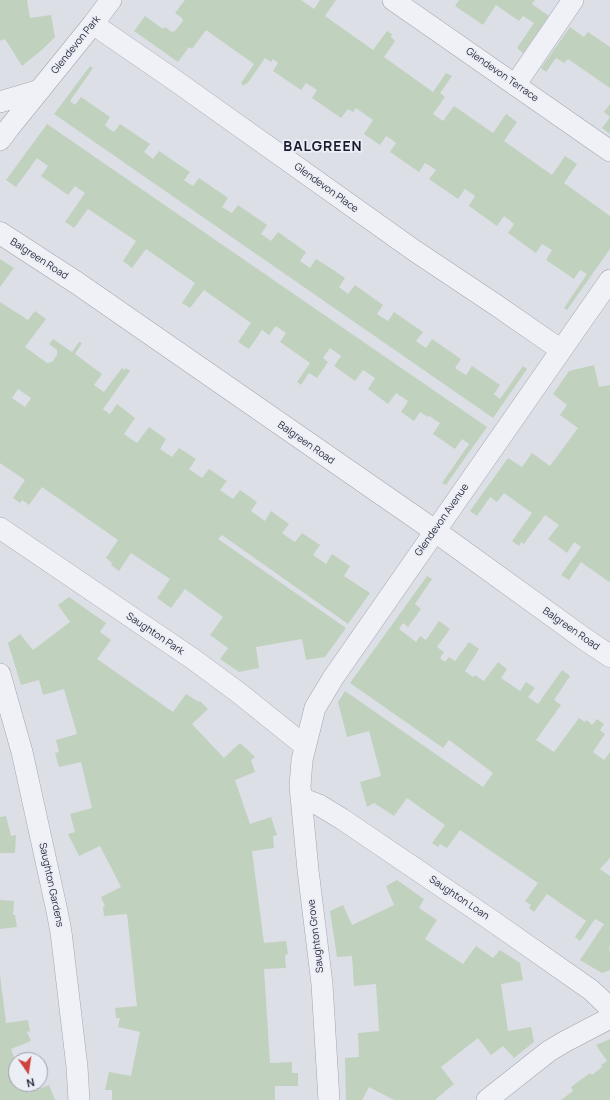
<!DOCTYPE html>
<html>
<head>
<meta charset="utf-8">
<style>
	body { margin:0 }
	#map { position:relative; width:610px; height:1100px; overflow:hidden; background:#dddfe7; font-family:Manrope,sans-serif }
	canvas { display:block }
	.north { position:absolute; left:8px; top:1052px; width:40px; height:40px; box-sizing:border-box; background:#eceef5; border:1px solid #9da0ac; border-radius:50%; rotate:167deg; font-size:11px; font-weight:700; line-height:16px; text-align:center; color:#262b3e }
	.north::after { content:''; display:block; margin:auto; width:14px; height:18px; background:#cf433f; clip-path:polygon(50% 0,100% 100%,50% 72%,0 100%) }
</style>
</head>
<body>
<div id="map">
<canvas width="610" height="1100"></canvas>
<div class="north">N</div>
</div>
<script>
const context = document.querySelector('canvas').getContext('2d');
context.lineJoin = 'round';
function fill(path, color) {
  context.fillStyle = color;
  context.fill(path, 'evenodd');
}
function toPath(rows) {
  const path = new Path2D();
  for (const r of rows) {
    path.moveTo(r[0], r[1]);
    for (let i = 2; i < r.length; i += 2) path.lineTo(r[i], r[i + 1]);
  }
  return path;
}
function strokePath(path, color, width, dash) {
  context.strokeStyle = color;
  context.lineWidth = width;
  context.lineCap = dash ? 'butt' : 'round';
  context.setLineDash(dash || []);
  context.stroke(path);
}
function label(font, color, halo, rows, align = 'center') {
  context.font = font + ' Manrope,sans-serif';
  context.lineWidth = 3.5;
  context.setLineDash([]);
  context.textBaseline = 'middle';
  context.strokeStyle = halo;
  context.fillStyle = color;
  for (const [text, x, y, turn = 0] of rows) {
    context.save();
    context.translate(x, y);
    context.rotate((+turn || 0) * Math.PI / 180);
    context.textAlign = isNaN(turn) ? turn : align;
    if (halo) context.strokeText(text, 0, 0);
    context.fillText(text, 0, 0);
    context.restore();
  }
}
const green = toPath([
	[0,0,27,0,30,18,51,15,55,37,44,48,22,66,5,39,0,41],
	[185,0,301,0,314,9,320,0,336,0,325,16,373,50,387,31,392,34,391,37,395,41,384,57,433,92,446,73,452,76,440,93,445,97,433,114,443,121,454,106,493,133,506,114,517,122,504,141,552,175,565,156,577,164,564,183,610,216,610,249,567,310,564,308,587,274,580,270,574,279,546,260,552,250,542,244,536,253,508,233,514,224,504,216,497,226,469,206,475,196,465,189,458,199,429,179,436,170,430,166,425,163,419,172,390,152,396,143,391,139,386,136,380,145,364,134,373,120,356,108,353,112,348,109,341,118,312,98,317,90,306,83,301,90,273,71,278,63,273,59,271,62,265,58,247,84,246,83,244,86,241,83,254,64,206,30,192,49,189,47,178,62,134,31,145,16,163,29,165,27,172,32,175,31,183,21,182,18,175,13],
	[459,0,535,0,532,4,549,16,523,53,517,48,534,23,523,16,519,21,496,5,483,25,455,6],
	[570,27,584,37,588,32,610,47,610,88,568,59,564,63,556,58,546,72,541,68],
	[90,66,93,68,70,101,75,105,81,97,110,117,105,125,109,129,114,132,120,124,150,144,144,152,153,159,159,151,190,172,184,180,188,183,193,186,199,178,228,198,222,207,232,213,238,205,267,225,261,234,271,241,278,232,306,252,300,261,310,268,316,259,332,269,345,278,339,287,348,294,355,285,383,305,377,314,388,321,394,312,423,332,416,341,426,348,432,339,461,359,455,368,461,372,466,375,472,366,500,385,494,394,500,399,523,366,527,369,493,418,54,114],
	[610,104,610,134,602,128,610,117,604,112],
	[47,124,487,427,446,485,442,483,469,444,462,439,455,449,433,434,440,423,429,416,428,417,420,412,414,421,411,419,401,412,408,401,396,393,388,404,368,389,375,378,363,370,355,381,334,366,341,356,330,348,323,358,328,362,317,378,309,373,301,385,297,382,310,363,280,342,286,333,276,326,269,335,262,330,249,349,238,342,251,323,204,290,190,308,182,303,195,283,146,249,132,268,123,261,136,241,88,209,74,228,70,225,65,222,85,193,75,186,68,195,41,176,48,166,37,158,16,187,6,180],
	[0,259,14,268,0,287],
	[0,302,28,320,35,311,46,319,25,347,47,363,52,362,57,355,57,350,49,344,53,339,72,352,79,342,82,343,75,354,102,374,94,385,104,392,122,368,125,370,126,368,130,371,103,409,110,414,117,404,135,418,124,434,137,443,149,427,166,439,160,449,172,457,179,448,196,459,189,469,202,478,209,469,227,481,220,490,233,499,240,490,257,502,251,511,265,521,271,511,289,524,282,533,289,538,295,542,302,533,320,545,313,555,326,564,332,554,350,566,344,576,370,593,348,624,222,535,218,539,346,628,325,657,306,660,302,639,256,647,259,668,239,672,220,659,228,648,210,635,223,617,185,589,171,608,157,598,170,579,131,553,119,571,111,565,112,563,106,558,118,540,42,487,29,505,22,500,20,503,13,498,25,480,0,463],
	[18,389,31,398,25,407,12,398],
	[594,365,599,387,610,385,610,581,609,582,581,562,569,580,561,575,581,547,574,542,567,553,548,539,559,525,545,515,524,544,521,542,519,546,512,541,532,513,504,493,497,502,490,497,477,516,470,511,508,458,522,467,532,453,550,466,578,428,560,415,567,405,553,394,569,371],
	[427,576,432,579,415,604,421,609,408,627,403,623,399,629,416,642,420,636,426,640,439,621,450,629,437,647,444,652,440,658,445,662,449,657,455,661,469,642,479,649,465,671,473,677,475,675,484,681,498,662,507,669,501,678,520,691,526,682,535,688,528,697,538,704,562,670,570,676,554,700,561,705,536,740,554,752,579,718,585,722,587,720,592,725,597,719,604,724,600,730,605,734,593,752,604,760,610,752,610,858,600,869,610,876,610,947,609,948,610,952,610,970,602,973,580,960,604,924,595,919,580,941,575,937,586,921,547,894,534,912,529,908,531,905,525,901,538,883,460,830,447,848,440,844,438,847,432,843,445,825,407,798,394,816,374,803,367,807,360,782,381,776,369,731,347,737,338,702,345,691,483,787,493,773,449,740,443,748,350,683],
	[69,597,106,623,100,632,111,640,97,659,173,712,186,694,199,702,200,701,208,709,192,724,224,758,240,743,255,757,251,760,255,772,235,780,250,824,271,817,277,835,273,836,274,848,252,851,264,943,286,941,288,954,285,955,286,968,264,969,270,1063,292,1062,292,1073,298,1073,298,1086,275,1086,275,1100,112,1100,112,1090,105,1090,109,1072,131,1076,140,1032,118,1027,120,1018,116,1018,115,1008,137,1006,127,914,104,916,103,907,105,906,101,897,121,887,100,846,79,856,68,834,75,832,70,814,92,808,81,762,59,767,55,753,59,752,56,740,77,734,64,689,43,695,39,680,21,685,8,643,20,634,33,650,70,622,58,605],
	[6,816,11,836,16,835,15,853,0,853,0,817],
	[397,880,424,899,419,908,437,920,425,939,463,964,476,946,493,958,500,950,520,963,523,980,501,984,508,1031,531,1027,534,1042,514,1058,503,1046,491,1055,478,1038,441,1067,454,1084,436,1099,436,1100,394,1100,369,1087,362,1100,346,1100,345,1058,359,1057,358,1033,379,1031,376,984,354,986,352,956,337,957,330,911,343,905,352,925,394,905,386,886],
	[0,900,14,901,13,915,15,915,17,927,0,929],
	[0,975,6,1023,28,1020,30,1031,27,1032,31,1041,11,1049,16,1062,16,1084,25,1084,29,1093,49,1085,55,1100,0,1100],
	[610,1039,610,1100,561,1100,573,1091,571,1087,590,1073,592,1075,602,1067,601,1065,607,1061,596,1045]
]);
const minor = toPath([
	[393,0,610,151],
	[93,24,173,79,415,251,496,305,561,350],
	[515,85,573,0],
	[0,102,40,90],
	[0,140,9,128,93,24,111,0],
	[0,528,193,659,239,693,305,746],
	[0,674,22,752,57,911,61,932,77,1067,79,1100],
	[301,798,319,805,342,819,491,920,591,990,610,1008],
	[329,1100,322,984,308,870,300,786,302,760,315,708,333,678,610,280],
	[487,1100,549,1051,566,1041,610,1018]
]);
const tertiary = toPath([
	[0,233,77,283,435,531,586,640,610,656]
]);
const streetNames = [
	["Glendevon Park",76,45,-51],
	["Glendevon Terrace",502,75,35],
	["Glendevon Place",326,188,36],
	["Balgreen Road",39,259,33],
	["Balgreen Road",306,443,35],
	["Glendevon Avenue",442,520,-55],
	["Balgreen Road",571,629,35],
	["Saughton Park",155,634,34],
	["Saughton Gardens",51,885,78],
	["Saughton Loan",459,898,34],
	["Saughton Grove",316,936,-97]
];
const districtNames = [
	["BALGREEN",323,147]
];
fill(green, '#c0d1be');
strokePath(minor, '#a2a5b1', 22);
strokePath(tertiary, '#a2a5b1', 23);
strokePath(minor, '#f0f1f6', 21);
strokePath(tertiary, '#f0f1f6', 22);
label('10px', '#262b3e', '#eceef5', streetNames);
context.letterSpacing = '1px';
label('bold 14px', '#191c2e', '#eceef5', districtNames);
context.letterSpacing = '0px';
</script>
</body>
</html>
